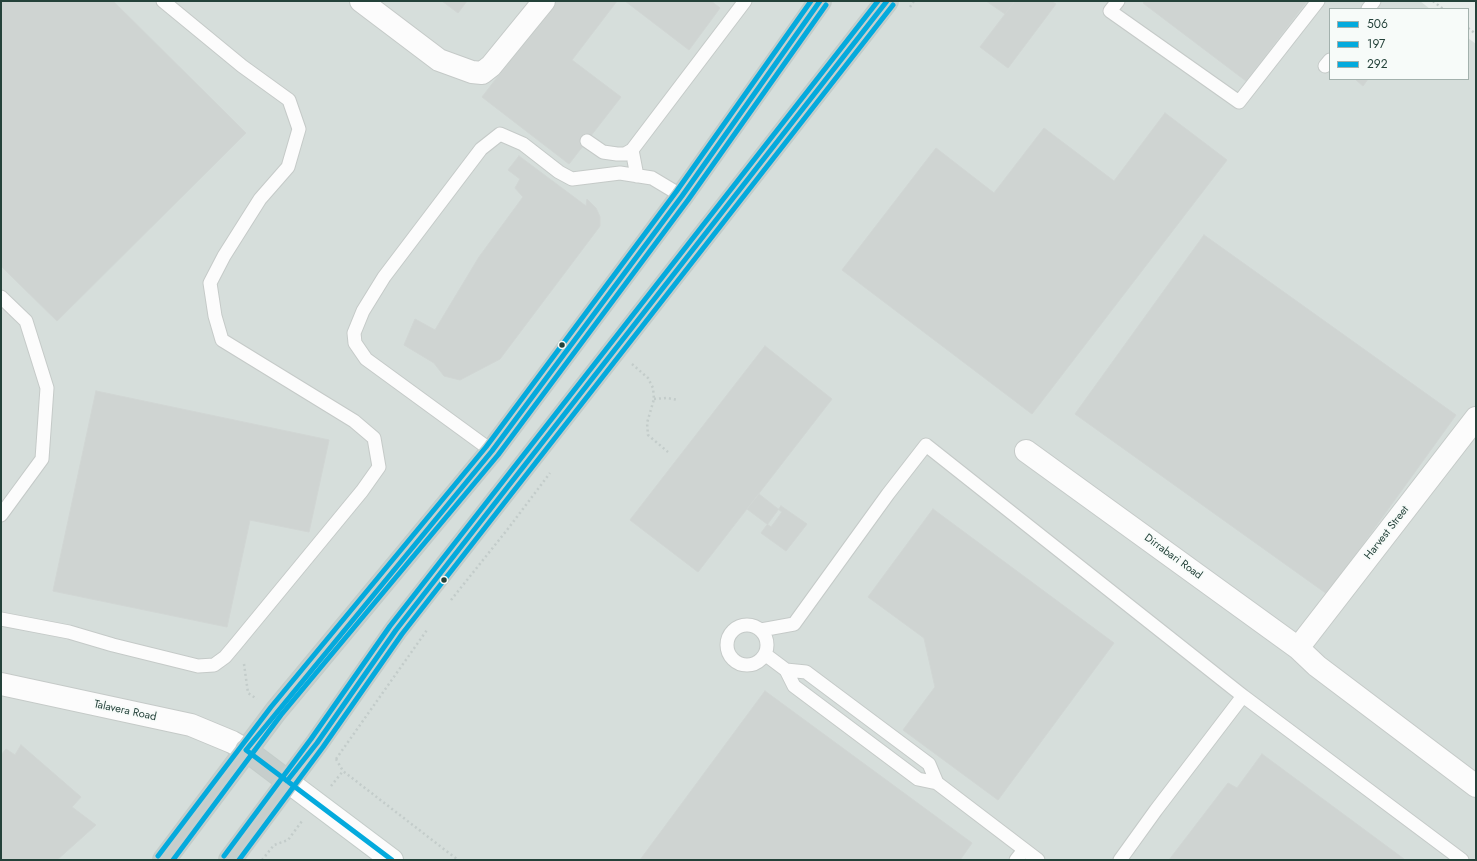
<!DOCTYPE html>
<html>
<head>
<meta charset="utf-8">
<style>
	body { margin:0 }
	#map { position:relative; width:1477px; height:861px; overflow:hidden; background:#e8edeb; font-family:Jost,sans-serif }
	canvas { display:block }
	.frame { position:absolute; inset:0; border:2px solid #24423a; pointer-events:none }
	.legend { position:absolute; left:1329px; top:8px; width:140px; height:72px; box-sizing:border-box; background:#f7fbf9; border:1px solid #a3b1ad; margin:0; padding:5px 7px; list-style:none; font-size:12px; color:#24423a }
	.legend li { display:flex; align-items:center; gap:8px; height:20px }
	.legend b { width:20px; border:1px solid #a3b1ad }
</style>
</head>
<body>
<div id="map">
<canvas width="1477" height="861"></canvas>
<div class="frame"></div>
<ul class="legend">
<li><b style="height:5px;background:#04aadd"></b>506</li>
<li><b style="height:5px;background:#04aadd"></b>197</li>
<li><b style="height:5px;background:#04aadd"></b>292</li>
</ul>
</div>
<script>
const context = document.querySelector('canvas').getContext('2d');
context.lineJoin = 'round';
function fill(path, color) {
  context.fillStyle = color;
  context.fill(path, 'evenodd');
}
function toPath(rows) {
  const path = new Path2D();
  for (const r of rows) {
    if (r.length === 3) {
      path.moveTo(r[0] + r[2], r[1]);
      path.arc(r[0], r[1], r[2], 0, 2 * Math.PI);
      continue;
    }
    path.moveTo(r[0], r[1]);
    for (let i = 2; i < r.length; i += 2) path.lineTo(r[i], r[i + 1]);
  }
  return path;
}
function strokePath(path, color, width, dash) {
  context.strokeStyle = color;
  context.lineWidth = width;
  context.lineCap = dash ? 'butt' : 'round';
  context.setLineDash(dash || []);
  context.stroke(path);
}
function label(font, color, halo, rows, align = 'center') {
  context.font = font + ' Jost,sans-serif';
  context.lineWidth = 3.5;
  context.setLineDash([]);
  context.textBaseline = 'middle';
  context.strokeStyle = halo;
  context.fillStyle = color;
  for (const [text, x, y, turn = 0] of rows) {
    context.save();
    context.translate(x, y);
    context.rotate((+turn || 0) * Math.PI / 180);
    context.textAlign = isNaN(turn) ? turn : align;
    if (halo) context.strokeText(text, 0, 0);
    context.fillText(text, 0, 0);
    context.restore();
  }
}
const built = toPath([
	[1,1,1420,1,1430,9,1330,9,1330,79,1468,79,1468,38,1476,44,1476,860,1,860]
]);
const building = toPath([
	[1,1,113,1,246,133,57,321,1,266,1,1],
	[442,1,467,1,458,13,442,1],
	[556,1,617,1,572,60,621,97,569,164,482,97,556,1],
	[625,1,711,1,720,8,689,50,625,1],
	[986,1,1015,1,1005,14,986,1],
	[1015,1,1051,1,1056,4,1008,68,980,47,1015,1],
	[1145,1,1307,1,1246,81,1143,3,1145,1],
	[1355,79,1368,79,1363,86,1355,79],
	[1165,113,1227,160,1032,414,842,270,936,148,994,193,1044,128,1114,181,1165,113],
	[519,156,586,206,587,199,596,208,600,217,600,226,500,359,460,380,444,376,434,363,404,345,415,319,435,330,479,257,523,197,515,188,520,179,508,170,519,156],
	[1204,235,1456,415,1327,594,1075,414,1204,235],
	[765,346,832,399,698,572,630,520,765,346],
	[96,391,329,440,309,532,250,520,227,627,53,591,96,391],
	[759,494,782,512,771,527,747,509,759,494],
	[781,506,807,524,786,551,761,533,781,506],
	[933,509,1114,643,998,800,903,730,935,687,924,638,868,597,933,509],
	[765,691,972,843,960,860,640,860,765,691],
	[21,745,81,797,72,807,96,825,57,860,1,860,1,755,6,749,15,755,21,745],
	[1262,754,1404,859,1404,860,1169,860,1228,783,1237,788,1262,754]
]);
const path = toPath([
	[1433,1,1443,9],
	[910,7,914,1],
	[1468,28,1476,34],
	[632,364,648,378,653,388,654,399,647,423,648,435,668,452],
	[654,399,667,398,678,400],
	[451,600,507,530,550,473],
	[244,664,248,693,257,699],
	[336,759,427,630],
	[336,759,343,771,458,860],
	[331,786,343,771],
	[262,860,274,845,288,840,302,821]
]);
const service = toPath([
	[1118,1,1110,11,1239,102,1318,1],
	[1368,9,1374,1],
	[1325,66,1330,60],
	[587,141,603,152,617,154,625,154,632,150,745,1],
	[632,150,637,176],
	[1,297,26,321,47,388,42,459,1,515],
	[492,451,366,359,355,343,354,333,363,311,384,277,481,149,500,134,523,144,559,172,572,179,620,173,652,178,682,196],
	[1,619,69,632,113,645,198,666,214,665,225,657,236,644,362,491,379,467,374,438,354,421,222,340,215,316,210,283,224,256,260,199,288,167,299,129,289,100,242,66,163,1],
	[747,645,20],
	[761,630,794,624,888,494,926,445,1243,696,1462,860],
	[766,655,786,670,794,686,918,779,937,783,1038,860],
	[786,670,806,672,929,764,937,783],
	[1016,860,1024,850],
	[1120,860,1156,810,1243,696]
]);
const minor = toPath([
	[361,1,439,60,472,72,482,73,491,66,544,1],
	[1026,451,1298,648,1317,666,1476,786],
	[1298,648,1476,418],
	[1,684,191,725,232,742,246,750]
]);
const secondary = toPath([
	[287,781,392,860]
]);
const trunk = toPath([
	[246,750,287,781],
	[164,860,276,711,492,451,682,196,820,1],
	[230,860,317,743,396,630,887,1]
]);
const bus1 = toPath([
	[287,781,317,743,396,630,887,1],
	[392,860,246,750,492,451,682,196,820,1]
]);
const bus2 = toPath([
	[173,860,281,715,498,455,688,200,826,5],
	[239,860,323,747,402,634,893,5]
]);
const bus3 = toPath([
	[158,856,271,707,486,447,676,192,811,1],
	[224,856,311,739,390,626,878,1]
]);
const markers = [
	[562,345,3.5,"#24423a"],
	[444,580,3.5,"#24423a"]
];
const streetNames = [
	["Harvest Street",1387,533,-52],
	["Dirrabari Road",1173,557,36],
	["Talavera Road",125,711,12]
];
fill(built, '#d6dedb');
fill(building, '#cfd4d2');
strokePath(building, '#d1d6d4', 1);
strokePath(service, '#c5cac8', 15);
strokePath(minor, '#c5cac8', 24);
strokePath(secondary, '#c3cbc8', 24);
strokePath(trunk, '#c3ccc9', 24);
strokePath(path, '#c3ccca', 2.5, [2, 3]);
strokePath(service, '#fcfcfc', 13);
strokePath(minor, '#fcfcfc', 22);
strokePath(secondary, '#fcfcfc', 22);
strokePath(trunk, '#c6cecc', 22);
strokePath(bus1, '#04aadd', 5);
strokePath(bus2, '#04aadd', 5);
strokePath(bus3, '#04aadd', 5);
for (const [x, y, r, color] of markers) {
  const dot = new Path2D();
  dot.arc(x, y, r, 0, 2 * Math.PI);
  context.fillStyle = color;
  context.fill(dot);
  strokePath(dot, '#f7fbf9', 1.5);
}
label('11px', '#24423a', '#f7fbf9', streetNames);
</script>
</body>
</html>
